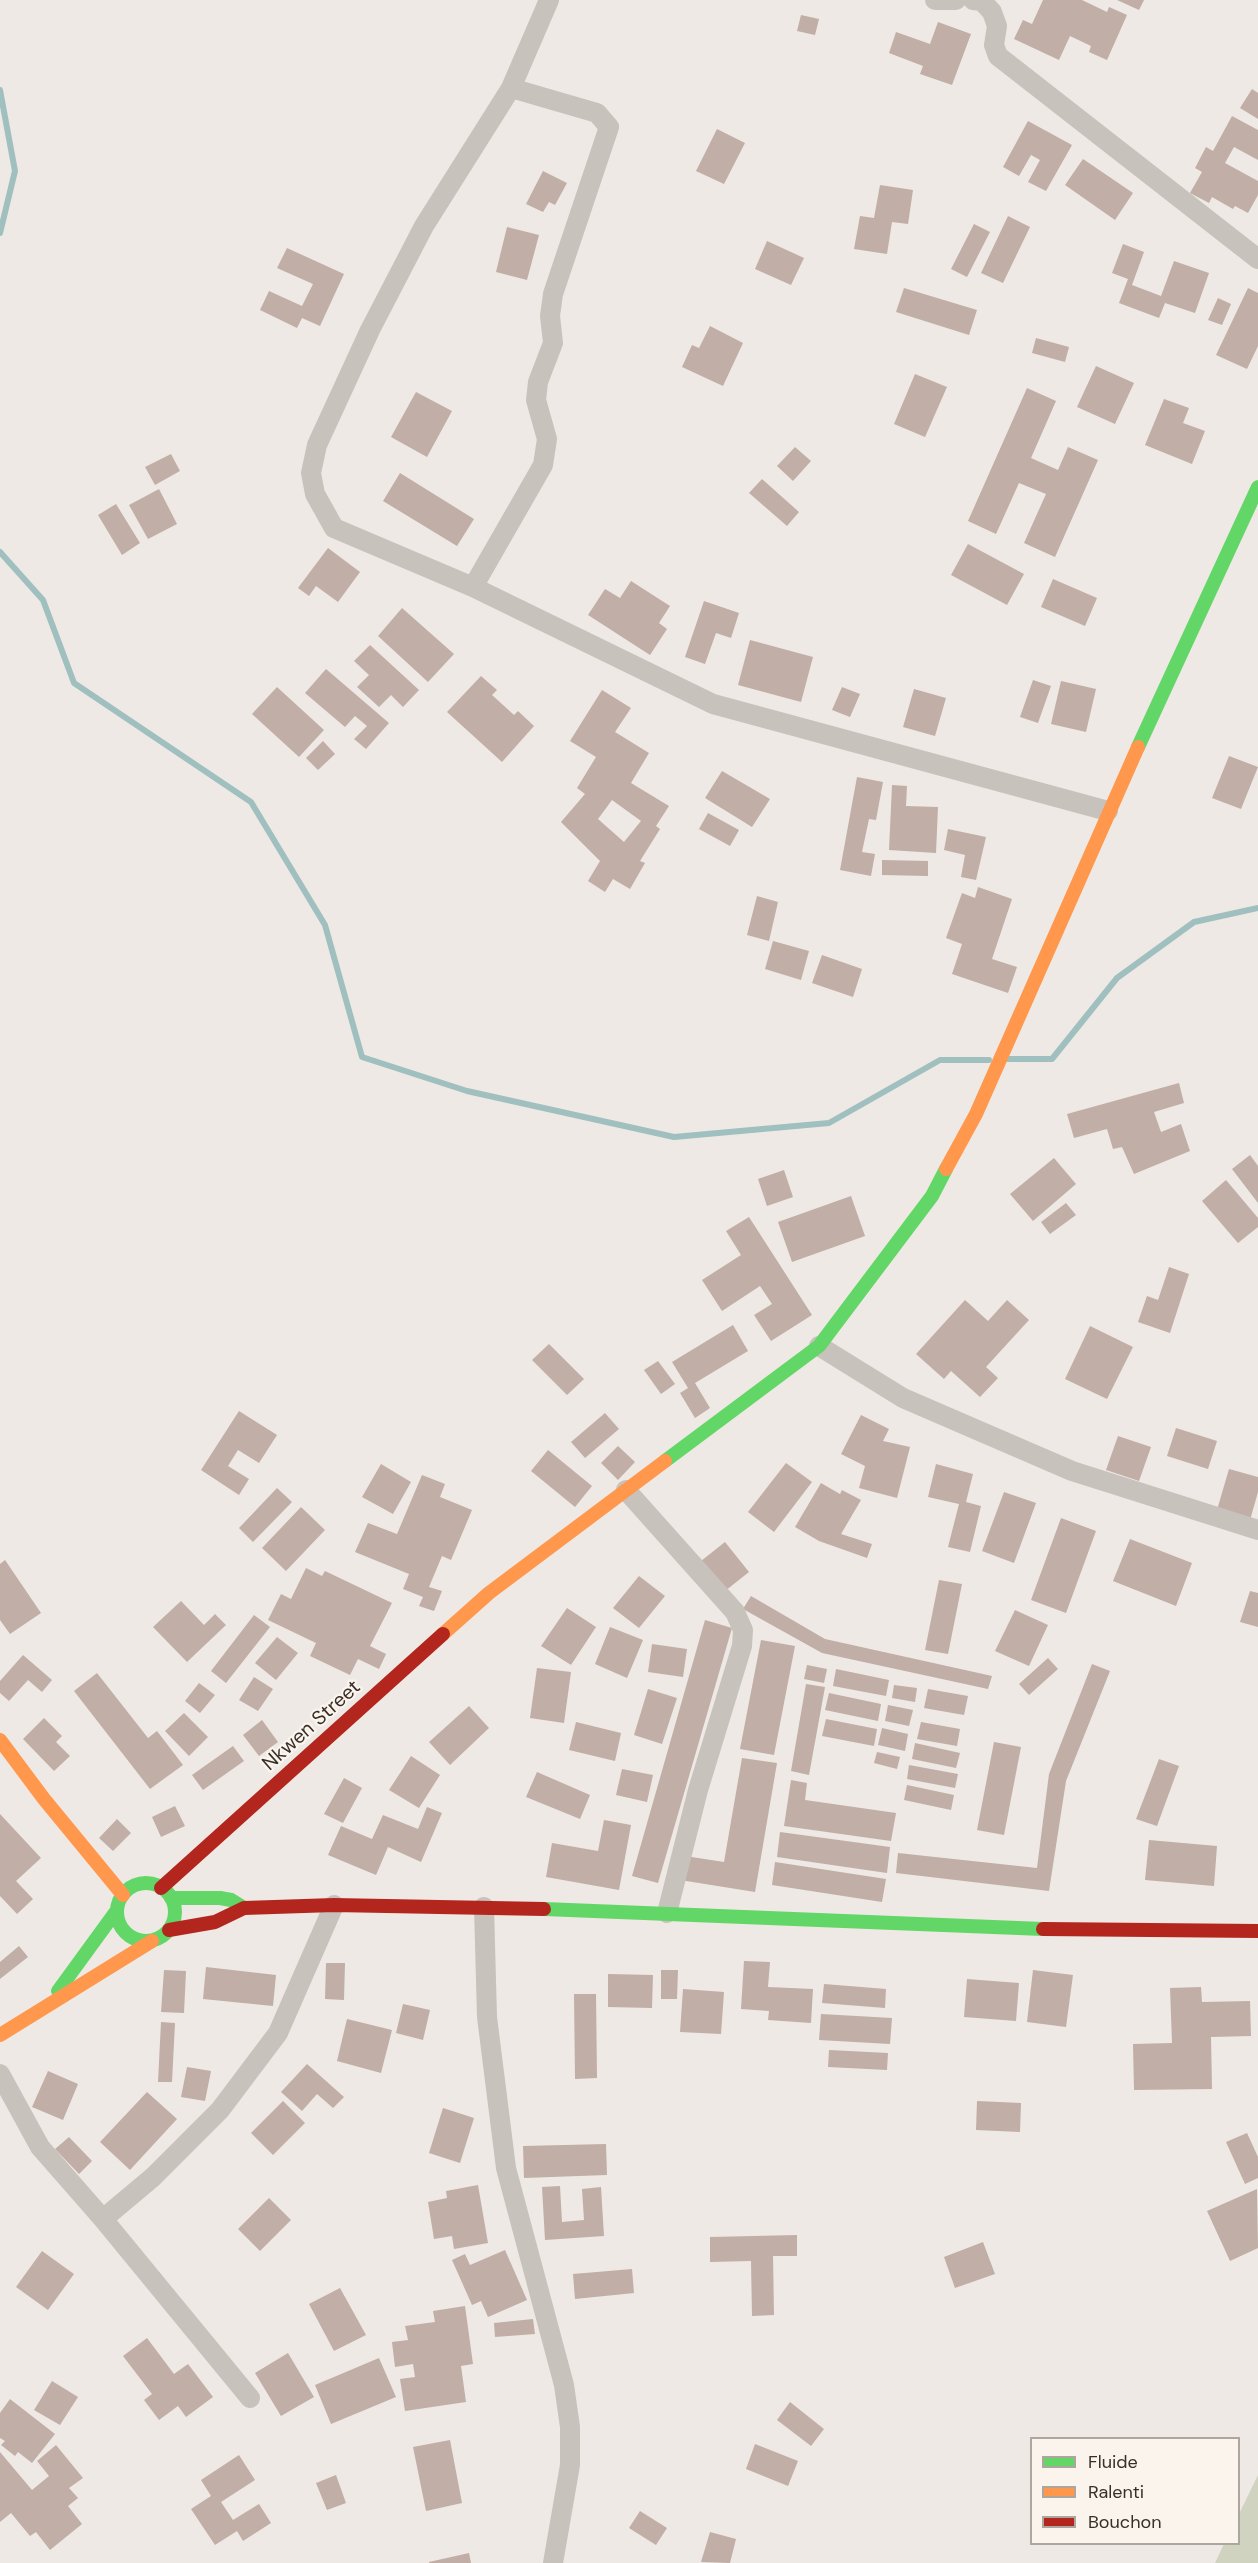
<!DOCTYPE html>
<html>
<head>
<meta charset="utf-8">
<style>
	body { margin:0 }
	#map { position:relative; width:1258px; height:2563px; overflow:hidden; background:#eee9e4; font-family:"DM Sans",sans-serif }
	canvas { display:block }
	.legend { position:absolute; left:1030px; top:2437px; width:210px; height:108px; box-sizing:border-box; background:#faf4ec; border:2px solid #ada59e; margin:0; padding:8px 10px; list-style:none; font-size:18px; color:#392f2a }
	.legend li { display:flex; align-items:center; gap:12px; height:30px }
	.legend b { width:30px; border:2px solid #ada59e }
</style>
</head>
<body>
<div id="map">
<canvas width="1258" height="2563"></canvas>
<ul class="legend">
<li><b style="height:8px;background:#63d668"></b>Fluide</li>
<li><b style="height:8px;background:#ff974d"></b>Ralenti</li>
<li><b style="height:8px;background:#b3261e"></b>Bouchon</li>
</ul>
</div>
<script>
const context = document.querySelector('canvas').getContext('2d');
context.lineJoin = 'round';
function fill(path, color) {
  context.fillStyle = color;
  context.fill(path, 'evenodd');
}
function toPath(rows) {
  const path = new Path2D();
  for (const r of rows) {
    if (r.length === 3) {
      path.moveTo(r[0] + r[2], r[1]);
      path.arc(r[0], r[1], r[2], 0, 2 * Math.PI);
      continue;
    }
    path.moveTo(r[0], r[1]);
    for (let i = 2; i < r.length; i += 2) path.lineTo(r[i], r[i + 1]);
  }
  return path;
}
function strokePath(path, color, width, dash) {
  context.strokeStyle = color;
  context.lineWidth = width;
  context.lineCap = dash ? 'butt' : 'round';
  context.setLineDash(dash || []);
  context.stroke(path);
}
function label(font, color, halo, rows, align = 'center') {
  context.font = font + ' "DM Sans",sans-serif';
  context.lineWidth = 4.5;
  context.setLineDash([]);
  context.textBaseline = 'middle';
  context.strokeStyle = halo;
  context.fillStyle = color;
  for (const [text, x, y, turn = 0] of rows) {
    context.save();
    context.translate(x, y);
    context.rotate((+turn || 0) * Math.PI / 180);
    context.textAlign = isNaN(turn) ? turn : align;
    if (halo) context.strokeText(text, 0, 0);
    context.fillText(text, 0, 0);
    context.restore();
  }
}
const green = toPath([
	[1258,2475,1258,2563,1215,2563,1224,2544,1238,2544,1239,2514]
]);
const stream = toPath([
	[0,90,15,171,0,233],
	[0,552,43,600,74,683,251,802,325,925,362,1057,467,1091,674,1137,829,1123,940,1060,989,1060],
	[1008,1059,1052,1059,1117,978,1194,922,1258,908]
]);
const building = toPath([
	[1043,0,1082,0,1107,12,1109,7,1127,15,1107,60,1089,52,1091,46,1070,36,1059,60,1014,39,1023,20,1032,24],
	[1117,0,1144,0,1139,10],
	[801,15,819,19,815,35,797,31],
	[938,22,971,34,952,85,920,74,923,66,889,53,896,32,930,44],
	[1252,89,1258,93,1258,119,1240,108],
	[1232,116,1258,130,1258,160,1234,147,1225,163,1258,181,1258,195,1248,213,1235,206,1233,209,1212,197,1209,203,1190,193,1202,172,1195,168,1206,147,1213,151],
	[1028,121,1072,145,1046,191,1028,182,1040,160,1031,155,1019,176,1003,167],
	[717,129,745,143,724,184,696,171],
	[1083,159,1133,193,1115,220,1065,185],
	[543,171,567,183,555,205,549,202,543,212,526,204],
	[880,185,913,190,908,224,892,222,887,254,854,249,860,216,874,218],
	[1008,216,1030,227,1003,283,981,273],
	[974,224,990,232,967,277,951,269],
	[507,227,539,235,527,280,496,272],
	[767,241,804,258,791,285,755,269],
	[1123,244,1144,252,1132,285,1161,296,1174,261,1209,273,1195,313,1165,303,1159,318,1119,303,1128,279,1112,273],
	[287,248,344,274,320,326,302,318,297,328,260,310,269,291,302,306,313,284,277,268],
	[904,288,977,310,969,335,896,312],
	[1248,288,1258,293,1258,346,1247,369,1216,355],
	[1218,298,1231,304,1222,325,1208,320],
	[710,326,743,343,723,386,682,367,692,345,699,348],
	[1036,338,1069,347,1065,362,1032,353],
	[1096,366,1134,383,1115,424,1077,407],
	[915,374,947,387,925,437,894,424],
	[1027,388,1056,401,1031,458,1058,470,1068,447,1098,460,1055,557,1024,543,1046,494,1019,483,996,534,968,521],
	[416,392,452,411,427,457,391,437],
	[1164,399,1189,408,1183,423,1205,431,1192,464,1145,445],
	[795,447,811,461,793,481,777,466],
	[171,454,180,471,155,485,145,467],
	[400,473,474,519,457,546,383,501],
	[762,479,799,512,787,526,749,493],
	[159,489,177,524,148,539,129,505],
	[116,504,140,543,122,555,98,515],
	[968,544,1024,574,1007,605,951,575],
	[328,548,360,572,338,602,316,586,309,596,298,588],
	[1053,579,1097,598,1085,626,1041,607],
	[631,581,670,606,659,623,667,629,650,655,588,615,605,589,620,598],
	[704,601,739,613,731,638,716,633,705,664,685,657],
	[402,608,454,654,428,682,378,636],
	[750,640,813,657,801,702,738,685],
	[370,645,419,690,403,707,391,695,379,707,357,687,369,675,354,661],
	[326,669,389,723,366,749,354,739,367,726,355,716,345,727,305,693],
	[481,676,497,690,492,695,514,715,518,711,534,726,502,762,447,712],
	[1033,680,1051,686,1038,723,1020,717],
	[1061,681,1096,689,1086,732,1051,724],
	[277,687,324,730,299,757,252,714],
	[842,687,860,694,850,717,832,710],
	[914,689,946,698,935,736,903,727],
	[602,690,631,708,615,732,649,753,631,783,669,806,656,826,660,829,640,861,645,863,630,889,613,879,605,892,588,881,600,861,561,822,585,794,577,788,596,757,570,741],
	[612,800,641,821,624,842,598,819],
	[323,741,335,754,318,770,306,758],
	[1229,756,1258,767,1241,809,1212,798],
	[722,771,770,799,752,827,705,798],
	[857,777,883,782,876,820,869,819,862,852,875,854,871,876,840,870],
	[892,785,907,786,906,806,938,807,936,853,889,850],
	[708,813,739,830,730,846,699,829],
	[948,829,986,837,976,880,961,877,965,855,944,850],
	[882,860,928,861,928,876,882,875],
	[978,887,1012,899,992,959,1017,967,1008,993,952,974,962,944,946,938,962,893,975,898],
	[757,896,778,902,769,941,747,935],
	[773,941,809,951,801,980,765,969],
	[822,955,862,969,853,997,812,983],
	[1179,1083,1184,1103,1154,1112,1161,1132,1181,1124,1190,1151,1134,1174,1122,1147,1113,1149,1107,1129,1074,1138,1067,1114],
	[1250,1155,1258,1166,1258,1203,1232,1169],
	[1054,1158,1076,1184,1033,1221,1010,1194],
	[784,1170,793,1197,767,1206,758,1179],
	[1226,1180,1258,1218,1258,1227,1238,1243,1202,1201],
	[851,1196,865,1236,792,1262,778,1222],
	[1066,1203,1076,1215,1050,1234,1041,1222],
	[749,1217,812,1315,771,1341,754,1315,772,1304,760,1286,722,1311,702,1280,741,1255,726,1231],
	[1169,1267,1189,1274,1170,1333,1138,1322,1147,1296,1158,1300],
	[965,1300,988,1321,1007,1300,1029,1320,986,1367,998,1378,980,1397,951,1371,944,1379,916,1354],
	[733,1325,748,1351,695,1383,710,1408,695,1418,680,1393,688,1388,672,1362],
	[1090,1326,1133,1347,1107,1399,1065,1379],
	[549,1344,584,1379,567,1395,532,1360],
	[658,1361,675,1384,661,1394,644,1370],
	[239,1411,277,1435,259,1463,238,1450,228,1466,249,1479,239,1495,201,1470],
	[605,1413,619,1429,585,1458,571,1442],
	[861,1415,889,1429,883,1441,910,1447,897,1498,859,1488,865,1466,841,1454],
	[1176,1428,1217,1441,1208,1469,1167,1456],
	[1118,1436,1151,1447,1139,1481,1106,1470],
	[618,1446,635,1462,618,1480,601,1463],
	[548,1450,592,1486,575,1507,531,1471],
	[786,1463,812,1482,774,1532,748,1512],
	[381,1464,411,1482,393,1514,362,1497],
	[936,1464,973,1474,966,1502,981,1506,970,1552,948,1547,959,1504,928,1497],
	[1229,1469,1258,1477,1258,1492,1250,1520,1217,1510],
	[422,1475,445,1484,440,1497,472,1510,451,1560,442,1556,429,1587,442,1591,434,1611,419,1606,423,1597,403,1589,409,1574,355,1552,368,1523,397,1534],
	[821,1483,840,1494,842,1490,861,1500,841,1534,872,1544,867,1558,819,1541,795,1527],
	[277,1488,292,1502,253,1542,239,1528],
	[1004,1492,1036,1503,1014,1563,982,1551],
	[301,1507,325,1530,286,1571,262,1548],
	[1061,1518,1096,1531,1066,1613,1031,1600],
	[1130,1539,1192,1563,1176,1606,1113,1581],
	[725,1542,749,1572,725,1591,701,1561],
	[5,1560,41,1613,10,1634,0,1620,0,1564],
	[306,1568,322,1576,325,1571,392,1603,370,1646,386,1654,379,1669,358,1659,350,1675,310,1656,316,1643,268,1620,281,1594,291,1599],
	[639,1576,665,1596,639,1628,613,1608],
	[939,1580,962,1584,948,1654,925,1650],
	[1250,1591,1258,1593,1258,1627,1240,1622],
	[751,1596,825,1639,992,1676,988,1689,822,1653,743,1609],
	[181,1601,204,1625,215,1614,226,1625,187,1662,153,1627],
	[567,1608,596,1627,571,1665,541,1646],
	[1015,1610,1048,1625,1029,1666,995,1651],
	[254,1615,270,1627,226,1683,211,1671],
	[705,1620,732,1628,658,1883,632,1876],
	[610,1627,643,1640,627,1678,595,1664],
	[277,1637,298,1653,276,1680,255,1663],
	[761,1640,795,1646,774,1755,740,1749],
	[652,1644,687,1649,683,1677,648,1672],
	[23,1655,52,1680,42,1692,28,1680,9,1701,0,1693,0,1681],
	[1048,1658,1058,1669,1029,1695,1019,1684],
	[1092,1664,1110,1671,1066,1781,1049,1891,896,1873,898,1853,1037,1868,1049,1774],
	[807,1665,827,1669,824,1683,804,1679],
	[537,1668,571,1672,564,1723,530,1718],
	[836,1669,889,1680,886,1696,833,1686],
	[97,1673,148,1738,157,1731,183,1765,150,1789,74,1691],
	[254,1677,273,1689,258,1711,239,1700],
	[199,1683,215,1695,200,1713,185,1701],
	[806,1684,825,1687,809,1775,791,1771],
	[894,1685,917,1688,915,1702,892,1698],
	[648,1689,677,1698,662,1744,634,1735],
	[928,1689,968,1696,964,1715,924,1708],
	[829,1693,881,1704,878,1721,825,1710],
	[888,1705,913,1710,909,1726,885,1721],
	[469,1706,489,1728,450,1765,429,1742],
	[184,1713,208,1737,189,1756,165,1731],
	[44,1718,62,1736,56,1742,70,1756,54,1771,23,1739],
	[826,1719,877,1729,874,1746,822,1736],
	[262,1720,278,1742,259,1756,243,1735],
	[576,1722,621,1733,615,1761,569,1750],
	[921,1722,960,1729,957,1746,917,1739],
	[882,1728,908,1734,905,1751,878,1745],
	[994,1742,1021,1747,1004,1835,977,1830],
	[915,1743,960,1753,956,1768,912,1759],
	[233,1746,244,1761,203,1790,192,1775],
	[877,1752,900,1757,897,1769,874,1763],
	[411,1756,440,1775,419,1808,389,1790],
	[742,1758,777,1763,755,1892,680,1880,685,1856,724,1862],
	[1159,1759,1179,1766,1157,1826,1136,1819],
	[909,1765,958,1774,955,1788,907,1779],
	[622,1769,653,1775,647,1802,616,1795],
	[537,1772,590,1795,580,1819,526,1797],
	[344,1778,362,1788,343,1823,324,1814],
	[791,1780,807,1783,805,1800,896,1813,891,1841,784,1826],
	[907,1785,954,1795,951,1810,904,1800],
	[175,1806,185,1826,161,1837,152,1817],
	[427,1807,442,1813,421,1862,388,1847,376,1875,328,1855,341,1826,372,1839,383,1815,418,1829],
	[0,1814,41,1858,16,1881,33,1899,17,1914,0,1896],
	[117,1819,131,1833,113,1851,99,1838],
	[604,1820,631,1825,619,1890,546,1877,552,1843,598,1851],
	[780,1832,890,1847,887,1873,777,1857],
	[1149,1840,1217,1846,1214,1886,1145,1880],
	[775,1862,886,1879,882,1902,772,1885],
	[19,1946,28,1957,0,1979,0,1962],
	[744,1961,770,1962,768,1987,813,1989,811,2023,768,2020,769,2011,741,2009],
	[326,1963,345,1963,344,2000,325,1999],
	[206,1967,276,1975,273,2006,203,1999],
	[164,1970,186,1971,184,2013,161,2012],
	[661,1970,678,1970,677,1999,661,1999],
	[1033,1970,1073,1975,1066,2027,1027,2022],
	[608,1974,653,1975,652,2008,608,2007],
	[967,1979,1019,1983,1016,2021,964,2017],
	[824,1984,886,1989,885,2008,822,2003],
	[1201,1987,1202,2002,1250,2001,1251,2036,1211,2037,1212,2089,1134,2090,1133,2044,1172,2043,1170,1988],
	[683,1989,724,1992,721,2034,680,2032],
	[574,1994,596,1994,597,2078,575,2079],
	[403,2004,430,2010,423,2040,396,2033],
	[821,2014,892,2018,890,2044,819,2040],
	[347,2019,392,2030,381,2073,337,2061],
	[161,2022,175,2023,172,2082,158,2082],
	[829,2050,888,2053,887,2070,828,2067],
	[307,2064,344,2097,333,2108,317,2094,302,2111,281,2092],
	[187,2067,211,2071,205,2101,181,2097],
	[48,2071,78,2084,63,2120,32,2107],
	[147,2092,177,2119,130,2170,100,2142],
	[283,2101,305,2123,273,2155,251,2133],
	[977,2101,1021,2103,1020,2132,976,2130],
	[443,2108,474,2118,460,2163,429,2153],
	[1247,2133,1258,2157,1258,2178,1245,2184,1226,2142],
	[69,2137,92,2161,79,2174,55,2149],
	[606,2144,607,2175,524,2178,523,2146],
	[478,2185,488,2243,454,2249,452,2236,434,2239,428,2202,447,2198,446,2191],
	[560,2186,562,2222,584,2220,582,2189,601,2187,604,2236,545,2240,542,2187],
	[1257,2189,1258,2248,1230,2261,1207,2211],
	[269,2198,291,2220,260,2251,238,2229],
	[797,2235,797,2256,773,2256,774,2315,752,2316,751,2261,710,2262,710,2237],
	[983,2242,995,2274,955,2288,944,2257],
	[505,2250,527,2300,488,2317,481,2301,472,2305,452,2260,465,2254,470,2265],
	[42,2251,74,2274,48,2310,16,2287],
	[632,2269,634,2293,575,2299,573,2274],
	[340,2288,366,2335,334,2351,309,2304],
	[465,2306,473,2364,461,2366,466,2402,405,2411,400,2379,415,2377,413,2364,395,2367,392,2342,408,2340,405,2326,435,2322,433,2311],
	[533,2319,535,2334,495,2337,494,2323],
	[147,2338,174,2374,188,2364,213,2397,186,2417,178,2406,159,2420,144,2400,152,2394,123,2356],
	[288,2353,314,2397,281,2416,255,2373],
	[379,2358,396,2397,331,2424,315,2385],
	[52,2381,78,2397,60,2425,34,2410],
	[10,2399,55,2434,32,2463,18,2452,15,2456,1,2445,5,2441,0,2438,0,2413],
	[790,2402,824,2429,811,2446,777,2420],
	[450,2440,462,2503,426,2511,413,2447],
	[755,2444,798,2461,788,2486,746,2469],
	[56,2445,83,2478,69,2488,78,2498,68,2506,82,2524,50,2550,36,2532,30,2536,11,2513,0,2522,0,2452,32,2490,49,2476,37,2461],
	[239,2455,255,2480,221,2502,233,2520,259,2504,271,2523,243,2541,237,2531,215,2545,191,2509,211,2496,201,2480],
	[336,2475,346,2503,327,2510,316,2483],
	[640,2511,667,2528,656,2545,629,2528],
	[710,2532,736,2539,730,2563,701,2562],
	[469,2553,471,2563,429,2563,429,2562]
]);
const street = toPath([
	[549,0,511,88,424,226,370,330,317,445,311,473,315,494,334,528,473,587,713,704,1108,811],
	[935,0,956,0],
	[973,0,982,1,992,12,997,26,994,45,998,56,1258,259],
	[473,587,543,465,547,439,536,400,538,382,553,343,550,316,553,294,609,127,597,113,511,88],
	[819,1346,903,1398,1072,1471,1258,1530],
	[626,1490,735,1612,743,1630,742,1646,698,1790,667,1913],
	[484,1907,487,2017,506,2168,564,2385,570,2427,570,2465,553,2563],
	[0,2074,40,2147,103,2219,250,2398],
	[103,2219,153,2177,220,2110,278,2033,334,1905]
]);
const fast = toPath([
	[1138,747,1258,487],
	[665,1461,819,1346,932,1196,946,1169],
	[146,1912,29],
	[171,1898,220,1898,231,1900,244,1908],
	[544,1909,1043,1929],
	[58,1991,117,1910]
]);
const slow = toPath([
	[946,1169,976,1114,1138,747],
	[443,1634,489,1593,665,1461],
	[0,1740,44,1799,123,1895],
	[0,2035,152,1941]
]);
const jam = toPath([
	[161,1888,443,1634],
	[1043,1929,1258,1931],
	[169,1930,215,1922,244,1908,334,1905,544,1909]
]);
const streetNames = [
	["Nkwen Street",312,1726,-42]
];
fill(green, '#cfd3bf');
strokePath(stream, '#a0bfbf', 6);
fill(building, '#c1aea6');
strokePath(street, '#c8c2bc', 20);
strokePath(fast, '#63d668', 14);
strokePath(slow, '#ff974d', 14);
strokePath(jam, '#b3261e', 14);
label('20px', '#392f2a', '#faf4ec', streetNames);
</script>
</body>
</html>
